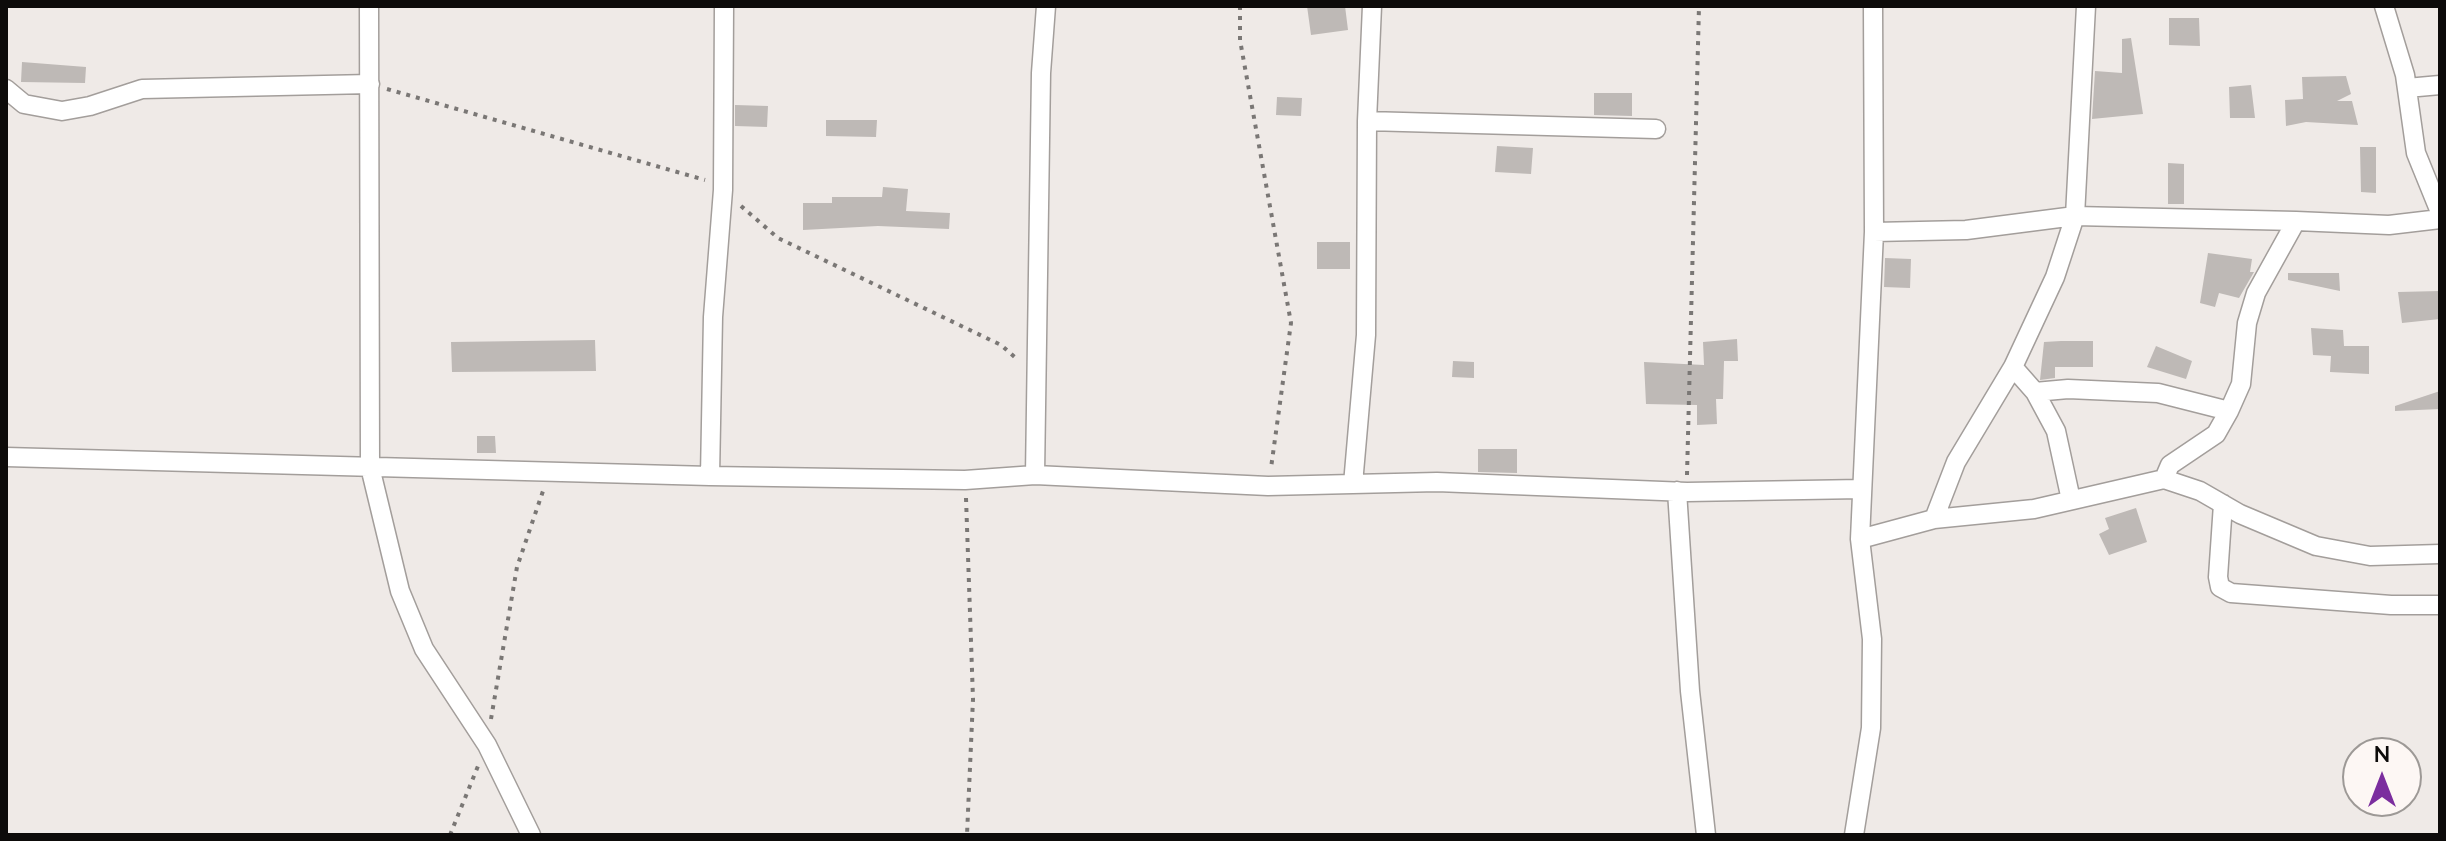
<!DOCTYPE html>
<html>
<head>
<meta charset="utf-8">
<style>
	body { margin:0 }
	#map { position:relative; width:2446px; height:841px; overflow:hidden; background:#efeae7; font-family:"Nunito Sans",sans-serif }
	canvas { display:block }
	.frame { position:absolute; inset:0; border:8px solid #0d0b0a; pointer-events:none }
	.north { position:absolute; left:2342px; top:737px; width:80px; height:80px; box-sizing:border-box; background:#fdf7f4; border:2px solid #9d9996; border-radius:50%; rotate:0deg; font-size:22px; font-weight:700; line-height:32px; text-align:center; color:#0d0b0a }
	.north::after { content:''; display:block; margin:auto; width:28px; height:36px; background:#7b2d9e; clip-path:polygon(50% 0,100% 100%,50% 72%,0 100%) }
</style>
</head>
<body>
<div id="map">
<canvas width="2446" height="841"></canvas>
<div class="frame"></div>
<div class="north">N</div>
</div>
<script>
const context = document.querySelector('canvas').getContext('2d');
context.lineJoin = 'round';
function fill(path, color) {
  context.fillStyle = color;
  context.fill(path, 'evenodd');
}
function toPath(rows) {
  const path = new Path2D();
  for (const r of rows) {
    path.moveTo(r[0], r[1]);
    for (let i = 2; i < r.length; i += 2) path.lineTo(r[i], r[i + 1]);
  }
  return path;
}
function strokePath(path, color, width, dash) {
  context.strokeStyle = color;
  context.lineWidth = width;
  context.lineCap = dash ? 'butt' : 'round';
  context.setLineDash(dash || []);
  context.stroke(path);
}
const building = toPath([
	[1307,6,1345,6,1348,30,1311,35],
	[2169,18,2199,18,2200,46,2169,45],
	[2131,38,2143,114,2092,119,2095,71,2122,73,2122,39],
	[22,62,86,67,85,83,21,82],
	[2346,76,2351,94,2337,101,2352,101,2358,125,2306,122,2286,126,2285,100,2303,99,2302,77],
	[2251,85,2255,118,2230,118,2229,87],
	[1594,93,1632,93,1632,116,1594,115],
	[1277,97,1302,98,1301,116,1276,115],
	[735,105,768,106,767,127,735,126],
	[826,120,877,120,876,137,826,136],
	[1497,146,1533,148,1531,174,1495,172],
	[2360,147,2376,147,2376,193,2361,192],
	[2168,163,2184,164,2184,204,2168,204],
	[883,187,908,189,906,211,950,213,949,229,878,226,803,230,803,203,832,203,832,197,882,197],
	[1317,242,1350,242,1350,269,1317,269],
	[2208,253,2252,259,2250,272,2254,272,2239,298,2219,293,2215,307,2200,303],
	[1885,258,1911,259,1910,288,1884,287],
	[2288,273,2339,273,2340,291,2288,280],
	[2440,291,2440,319,2402,323,2398,292],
	[2311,328,2343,330,2344,346,2369,346,2369,374,2330,372,2331,356,2313,355],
	[1737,339,1738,361,1724,361,1723,399,1716,399,1717,424,1697,425,1697,405,1646,404,1644,362,1704,365,1703,342],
	[595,340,596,371,452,372,451,342],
	[2061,341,2093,341,2093,367,2055,367,2055,378,2040,380,2044,342],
	[2156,346,2192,361,2186,379,2147,367],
	[1453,361,1474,362,1474,378,1452,377],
	[2440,391,2440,409,2395,411,2395,406],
	[477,436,495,436,496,453,477,453],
	[1478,449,1517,449,1517,473,1478,472],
	[2136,508,2147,542,2109,555,2099,534,2109,529,2105,518]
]);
const path = toPath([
	[1240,6,1240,40,1291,323,1271,468],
	[387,89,705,180],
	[741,206,778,238,1001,345,1018,360],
	[1687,475,1699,6],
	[966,498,973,699,967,835],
	[491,719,517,567,543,491],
	[450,835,478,766]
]);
const street = toPath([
	[369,6,370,467,400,591,424,649,487,745,531,835],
	[2384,6,2405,75,2416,153,2440,212],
	[2407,88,2440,85],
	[6,89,24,104,62,111,90,106,142,89,370,84],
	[1367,121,1656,129],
	[1874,232,1966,230,2075,216,2086,6],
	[2013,367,2035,392,2056,431,2071,500],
	[2035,392,2068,389,2158,393,2229,411],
	[6,457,710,476,965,480,1035,475,1268,486,1437,482,1687,492,1861,489],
	[1035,475,1041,73,1046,6],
	[710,476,713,317,723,190,724,6],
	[2164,479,2200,491,2240,514,2316,546,2370,556,2440,554],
	[1353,484,1366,335,1367,121,1372,6],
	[1677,491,1690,691,1706,835],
	[2223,504,2218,577,2220,587,2231,593,2391,605,2440,605],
	[1934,519,1956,462,2013,367,2055,277,2075,216,2296,221],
	[1860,539,1934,519,2034,509,2164,479,2170,465,2216,434,2229,411,2241,384,2247,323,2256,293,2296,221,2389,225,2440,219],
	[1854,835,1871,728,1872,639,1860,539,1874,232,1873,6]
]);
fill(building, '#beb9b6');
strokePath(street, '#a39e9b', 21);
strokePath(path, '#7a7775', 4, [4, 6]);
strokePath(street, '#fff', 18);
</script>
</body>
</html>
